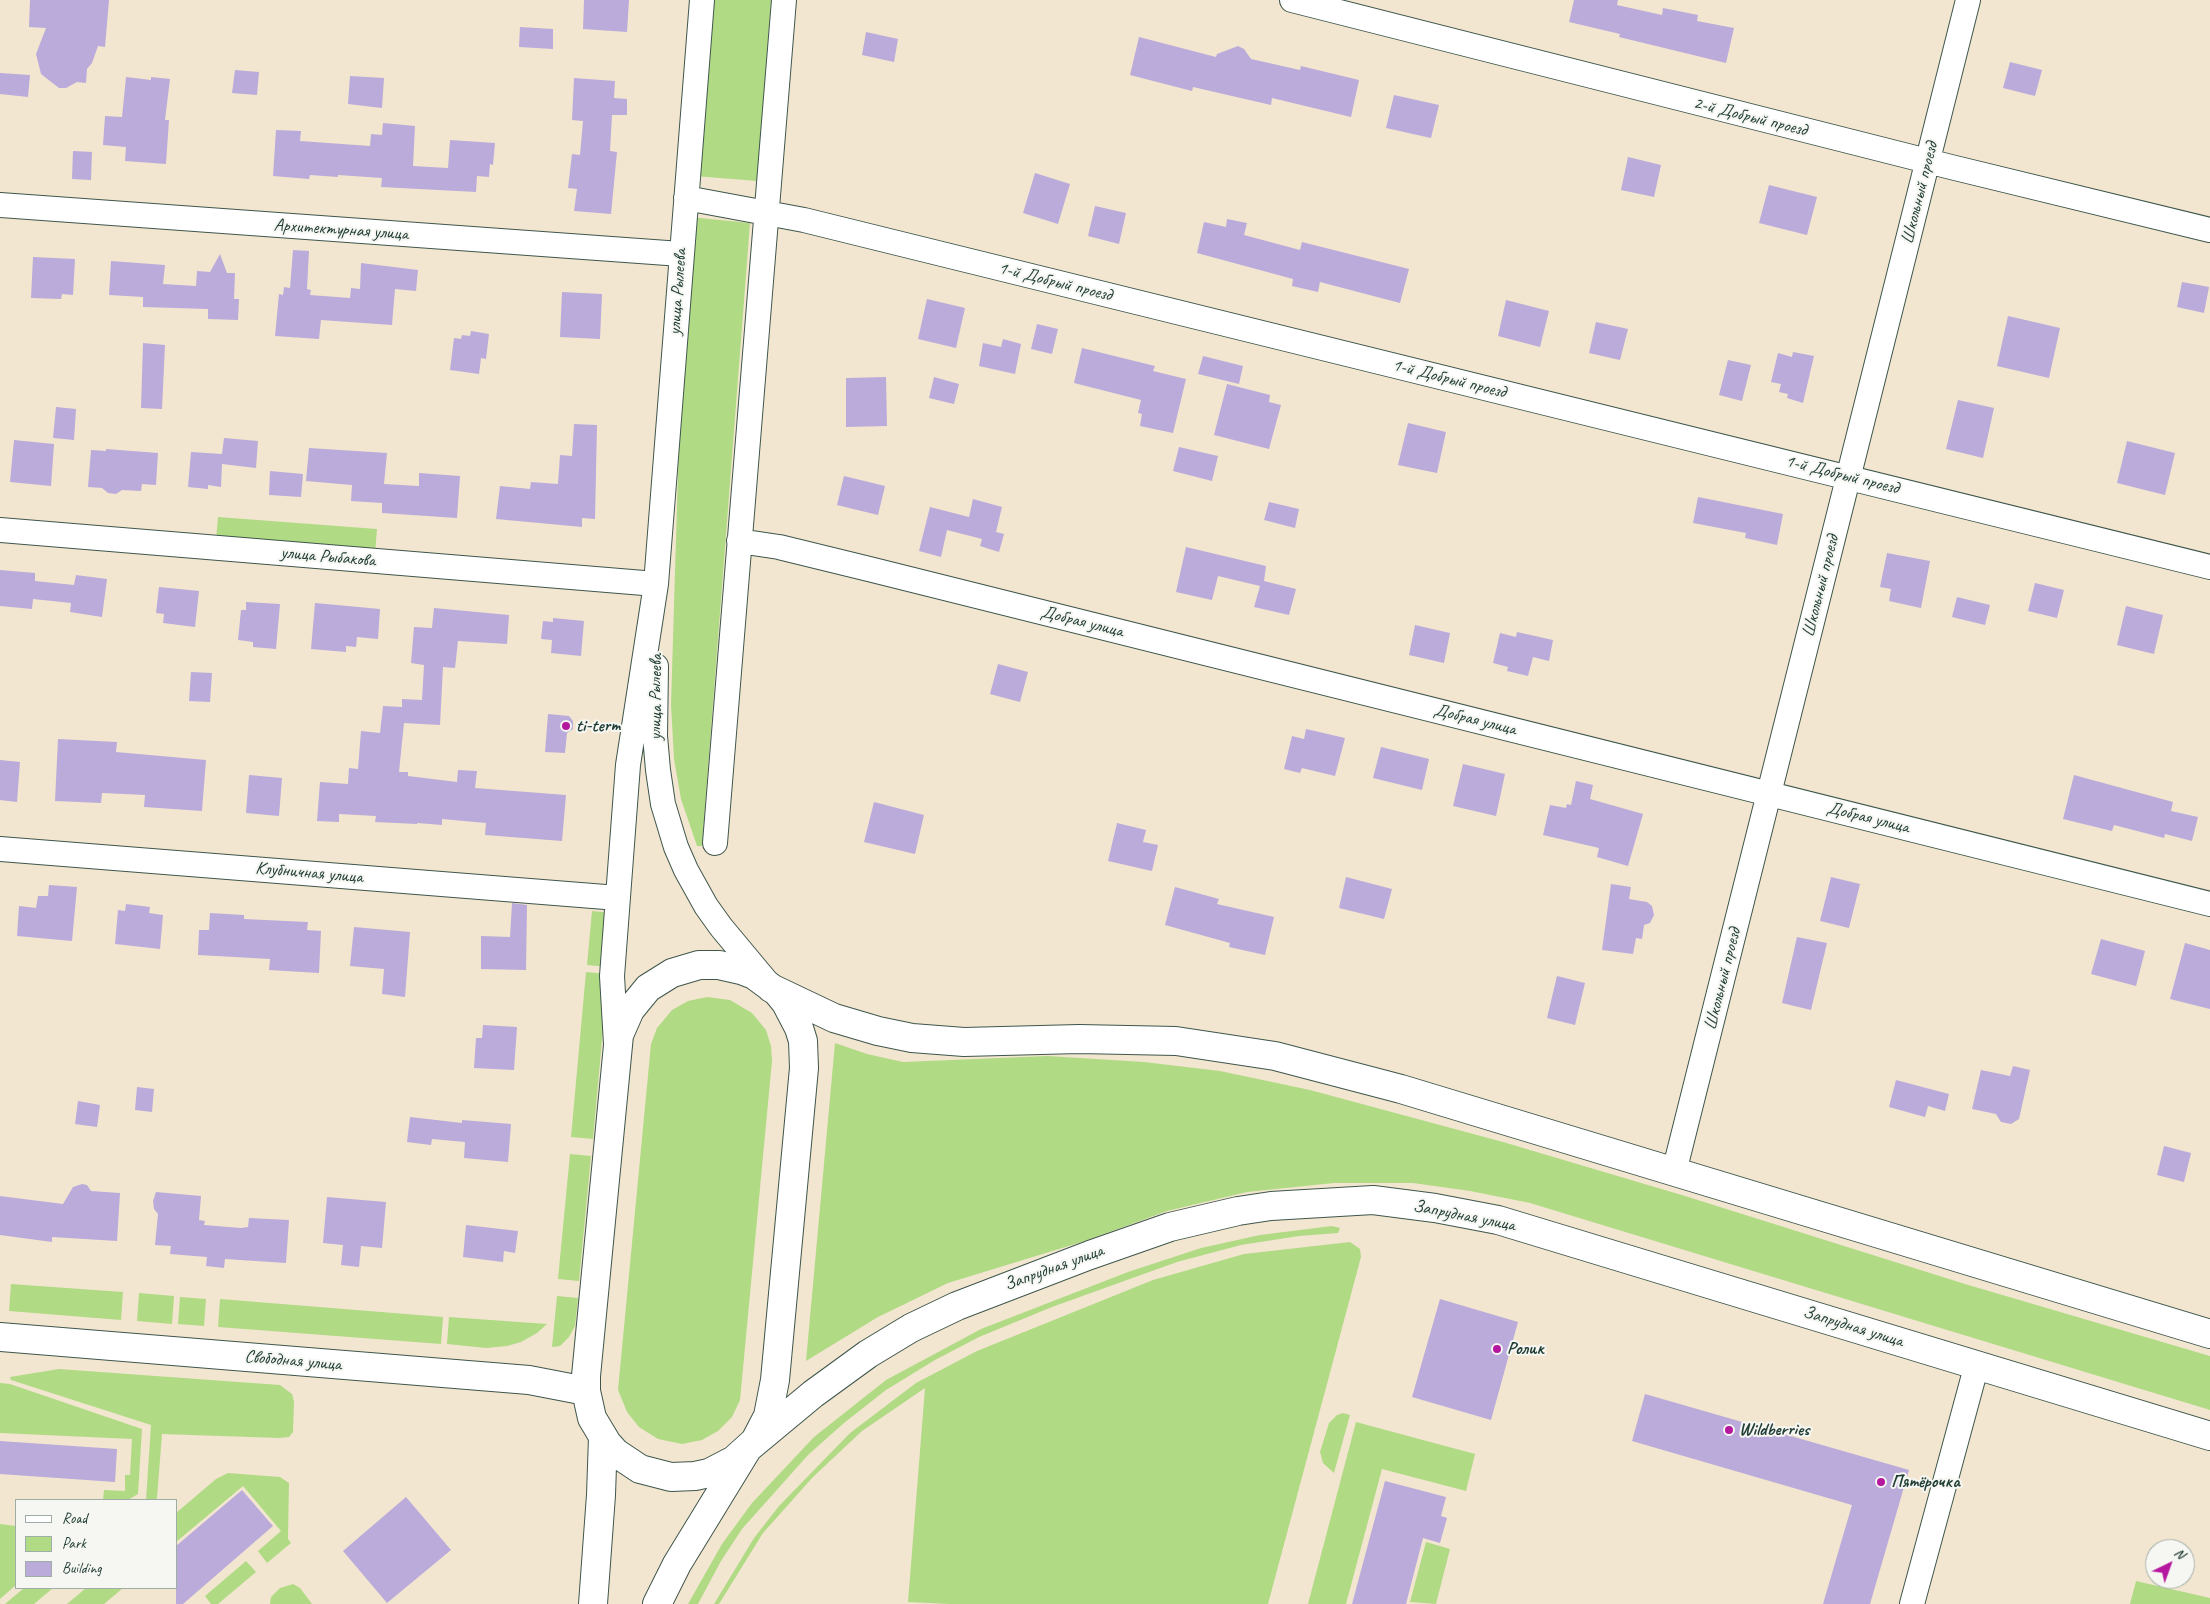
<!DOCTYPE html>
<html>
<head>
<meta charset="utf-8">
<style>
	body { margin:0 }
	#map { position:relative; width:2210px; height:1604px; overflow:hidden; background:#f2e6d0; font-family:Caveat,sans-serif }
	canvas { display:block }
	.legend { position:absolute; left:15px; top:1499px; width:162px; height:90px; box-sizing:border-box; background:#f6f6f2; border:1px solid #a0aca6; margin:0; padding:6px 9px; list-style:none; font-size:15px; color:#1f3d34 }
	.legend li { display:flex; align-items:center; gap:10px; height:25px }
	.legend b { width:25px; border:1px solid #a0aca6 }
	.north { position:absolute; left:2145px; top:1539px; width:50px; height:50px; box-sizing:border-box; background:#f6f6f2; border:1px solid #a0aca6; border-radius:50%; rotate:42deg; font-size:14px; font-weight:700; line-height:20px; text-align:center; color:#1f3d34 }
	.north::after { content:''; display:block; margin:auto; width:18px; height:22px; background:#b5179e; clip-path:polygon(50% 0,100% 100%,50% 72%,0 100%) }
</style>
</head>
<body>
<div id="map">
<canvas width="2210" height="1604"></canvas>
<ul class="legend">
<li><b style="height:6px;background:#fff"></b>Road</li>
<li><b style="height:14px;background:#b1da85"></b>Park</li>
<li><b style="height:14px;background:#bbabda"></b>Building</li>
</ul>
<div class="north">N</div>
</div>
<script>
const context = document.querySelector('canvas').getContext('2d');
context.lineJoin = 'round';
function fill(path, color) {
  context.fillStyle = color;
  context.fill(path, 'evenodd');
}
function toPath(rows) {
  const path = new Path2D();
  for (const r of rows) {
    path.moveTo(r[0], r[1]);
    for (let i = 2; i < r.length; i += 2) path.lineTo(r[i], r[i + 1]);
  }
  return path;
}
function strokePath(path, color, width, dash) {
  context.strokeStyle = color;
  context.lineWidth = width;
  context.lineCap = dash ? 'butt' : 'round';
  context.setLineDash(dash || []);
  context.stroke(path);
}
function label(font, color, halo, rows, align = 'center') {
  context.font = font + ' Caveat,sans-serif';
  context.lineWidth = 4;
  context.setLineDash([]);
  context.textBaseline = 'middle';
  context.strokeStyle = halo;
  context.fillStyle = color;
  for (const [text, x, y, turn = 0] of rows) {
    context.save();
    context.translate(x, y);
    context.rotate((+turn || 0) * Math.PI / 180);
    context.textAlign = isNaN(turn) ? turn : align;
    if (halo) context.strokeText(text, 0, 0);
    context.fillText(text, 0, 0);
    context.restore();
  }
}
const green = toPath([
	[709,0,771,0,757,181,695,176],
	[690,217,750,223,702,846,697,846,681,799,674,759,671,705,679,439],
	[218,517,377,529,375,554,216,540],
	[592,911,613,913,608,967,587,965],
	[586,972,608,974,593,1139,571,1137],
	[707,997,730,1000,752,1013,766,1030,771,1046,772,1061,740,1400,732,1417,718,1431,702,1440,682,1444,658,1439,639,1427,627,1412,618,1390,651,1044,657,1028,672,1010,688,1001],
	[835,1043,867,1054,903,1062,1048,1056,1144,1062,1220,1071,1310,1090,1503,1142,1685,1196,1965,1284,2210,1356,2210,1410,1530,1203,1470,1191,1413,1183,1334,1183,1247,1192,1167,1211,1085,1241,948,1283,878,1317,806,1361],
	[570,1154,591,1156,579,1281,558,1279],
	[1332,1226,1340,1228,1338,1233,1299,1236,1241,1245,1177,1262,1052,1307,979,1337,935,1360,886,1390,844,1423,808,1455,742,1529,721,1561,698,1604,688,1604,722,1544,752,1503,814,1437,886,1380,981,1329,1128,1272,1201,1248,1260,1235],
	[1350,1242,1360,1249,1361,1257,1268,1604,949,1604,908,1602,925,1388,862,1431,813,1477,763,1533,719,1604,714,1604,754,1538,779,1506,850,1433,916,1383,977,1351,1153,1280,1244,1254],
	[11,1284,123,1292,121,1320,9,1311],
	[139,1293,174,1296,172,1324,137,1321],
	[557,1296,578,1298,575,1326,569,1337,560,1346,552,1347],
	[180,1297,206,1299,204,1326,178,1324],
	[220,1299,443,1317,441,1344,218,1327],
	[449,1317,547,1324,537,1333,521,1342,507,1346,486,1348,447,1344],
	[59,1369,280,1385,292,1394,294,1402,293,1432,289,1437,279,1438,162,1434,157,1498,156,1500,146,1500,151,1425,11,1380,10,1377],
	[0,1383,10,1384,142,1429,138,1494,128,1500,103,1500,104,1490,125,1491,125,1475,130,1475,132,1439,0,1433],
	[1343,1413,1350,1415,1334,1473,1323,1463,1320,1452,1329,1423,1337,1415],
	[1356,1422,1475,1454,1466,1491,1382,1469,1346,1604,1308,1604],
	[228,1473,280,1477,289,1483,288,1539,291,1543,267,1563,258,1551,281,1531,243,1486,176,1542,176,1513,216,1479],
	[0,1524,16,1526,16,1585,0,1599],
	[1426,1542,1450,1549,1436,1604,1410,1602],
	[246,1561,256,1572,218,1604,211,1604,205,1596],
	[2136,1581,2210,1598,2210,1604,2130,1604],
	[293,1584,300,1588,312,1604,270,1604,271,1597,280,1588],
	[24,1588,53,1588,34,1604,5,1604],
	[86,1588,123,1588,104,1604,67,1604]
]);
const building = toPath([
	[30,0,109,0,105,47,98,46,92,63,87,69,86,83,77,82,66,88,59,88,41,74,36,54,46,28,29,27],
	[584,0,629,0,627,32,583,29],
	[1574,0,1618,0,1617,5,1662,15,1663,8,1698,15,1697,21,1734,28,1726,63,1619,37,1620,34,1569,22],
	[520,27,553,29,553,49,519,47],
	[866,32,898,39,894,62,862,55],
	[1139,37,1216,57,1217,54,1238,46,1244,49,1251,59,1300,70,1301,66,1359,80,1351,117,1272,98,1271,105,1193,87,1192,91,1130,75],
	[2010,62,2042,70,2035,96,2003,88],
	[235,70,259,72,257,95,232,93],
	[0,73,30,75,28,97,0,94],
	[350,76,384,78,382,108,348,104],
	[126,77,151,80,151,77,170,79,165,120,169,120,166,164,125,161,126,147,103,145,105,116,122,117],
	[574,78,615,81,614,98,627,99,627,115,612,115,610,151,617,152,611,214,574,211,577,189,568,188,572,154,580,155,583,121,572,120],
	[1394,95,1439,105,1431,138,1386,128],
	[383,123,415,126,413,166,448,168,450,140,495,143,493,165,490,164,489,177,477,176,476,192,381,187,382,178,338,175,338,177,310,175,309,179,273,176,276,130,301,131,300,141,370,146,371,134,382,135],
	[73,151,92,152,91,180,72,179],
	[1628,157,1661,165,1654,197,1621,190],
	[1035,173,1070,184,1058,224,1023,213],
	[1769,185,1817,197,1807,235,1759,223],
	[1095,206,1126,213,1119,244,1088,236],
	[1227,219,1247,223,1244,235,1300,250,1302,242,1409,269,1400,303,1320,282,1318,292,1292,286,1293,279,1197,253,1204,222,1226,227],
	[293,250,309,251,307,289,311,290,310,295,350,298,351,288,360,289,361,263,418,270,416,291,395,289,392,325,321,320,319,339,275,336,279,294,283,295,284,287,290,288],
	[220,254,227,273,235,273,234,299,239,299,238,320,208,319,208,309,143,307,143,297,109,295,111,261,165,265,163,284,196,286,197,271,210,272],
	[33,257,75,259,73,295,62,294,61,299,31,298],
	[2182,282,2209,287,2204,313,2177,307],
	[562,292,602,294,600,339,560,337],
	[927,299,965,308,956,348,918,339],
	[1506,300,1549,311,1540,347,1498,336],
	[2008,316,2060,328,2049,378,1997,366],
	[1596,322,1628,329,1620,360,1589,353],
	[1037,324,1058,329,1052,354,1031,349],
	[471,331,489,334,486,359,481,358,479,374,450,370,454,338,461,339,462,335,470,336],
	[1003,339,1021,344,1015,374,979,366,983,343,1001,347],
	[143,343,165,345,162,409,141,408],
	[1082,348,1155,366,1153,371,1186,379,1173,433,1140,426,1142,414,1138,413,1141,400,1074,383],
	[1793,352,1814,356,1803,403,1787,398,1788,394,1779,392,1781,384,1771,382,1778,353,1792,357],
	[1203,356,1243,366,1239,384,1198,374],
	[1728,360,1751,365,1742,401,1719,395],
	[886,377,887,426,846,427,846,378],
	[934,377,959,384,954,404,929,398],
	[1227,384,1270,395,1269,402,1281,405,1269,449,1214,435],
	[1958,400,1994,408,1983,458,1946,449],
	[56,407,76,409,74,440,53,438],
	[1408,423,1446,432,1437,473,1398,465],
	[574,424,597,425,595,519,582,518,582,527,496,519,500,486,530,489,531,482,558,484,560,455,572,456],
	[224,438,258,441,256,468,222,464,221,487,208,485,208,489,188,487,191,452,222,454],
	[14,440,54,444,51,486,10,482],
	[2127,441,2175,453,2165,495,2117,483],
	[1179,447,1218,456,1212,481,1173,471],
	[309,448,387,453,384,484,419,486,419,473,460,476,457,518,382,513,382,503,351,501,352,485,306,481],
	[106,449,158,453,156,485,142,484,141,491,122,490,116,494,108,493,102,488,88,487,91,450,106,451],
	[270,471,303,474,301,497,269,495],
	[844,476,885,486,878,515,837,505],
	[1698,497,1783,514,1777,545,1745,538,1746,533,1693,523],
	[973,499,1002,507,996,532,1004,534,999,552,980,546,982,539,947,530,941,557,919,551,930,507,969,517],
	[1269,502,1299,509,1295,528,1264,520],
	[1186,547,1266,566,1264,581,1296,589,1289,615,1254,607,1260,586,1218,576,1212,600,1176,592],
	[1887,553,1930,561,1921,608,1889,601,1891,589,1880,587],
	[0,570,35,573,35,581,74,585,76,575,107,579,102,617,70,612,71,603,33,599,32,609,0,606],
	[2035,583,2064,590,2057,618,2028,611],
	[159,587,199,591,195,627,163,623,164,614,156,613],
	[1957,597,1990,605,1985,625,1952,617],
	[246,602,280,604,276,649,253,647,253,642,238,640,241,610,246,610],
	[315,603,380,609,378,639,357,637,356,647,346,646,346,652,311,649],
	[2126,606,2163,615,2154,654,2117,645],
	[434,608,509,615,507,644,458,641,455,668,443,667,440,725,404,723,399,772,408,772,408,776,457,782,458,770,477,771,475,788,566,795,562,841,485,835,486,823,442,819,442,825,417,823,417,824,375,822,376,816,339,814,339,822,317,821,320,782,348,784,349,768,358,769,361,731,380,733,383,706,402,707,402,699,422,700,424,665,411,663,414,627,432,628],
	[553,618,584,621,581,656,551,653,552,640,541,639,543,621,553,622],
	[1415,625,1450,633,1444,663,1409,655],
	[1517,632,1553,640,1549,661,1533,657,1528,676,1507,671,1508,667,1493,663,1500,633,1516,637],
	[998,664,1028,672,1020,702,990,694],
	[191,672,212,673,210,702,189,701],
	[548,714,569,716,573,721,573,729,567,733,565,753,545,752],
	[1306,729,1345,738,1335,776,1302,768,1300,773,1284,769,1292,736,1304,739],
	[58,739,117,742,116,752,206,760,202,811,144,807,145,795,102,793,101,803,55,801],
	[1381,747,1429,759,1422,790,1373,778],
	[0,760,20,762,17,802,0,800],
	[1463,764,1505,774,1496,816,1453,806],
	[249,775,282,778,279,816,246,813],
	[2074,775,2173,802,2171,811,2198,817,2192,841,2165,834,2164,838,2114,825,2112,831,2063,819],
	[1576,781,1593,785,1590,799,1643,814,1628,866,1597,857,1599,848,1543,835,1550,805,1566,808,1567,804,1571,805],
	[874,802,924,815,915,854,864,842],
	[1117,823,1146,830,1143,842,1158,845,1152,871,1108,861],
	[1346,877,1392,889,1384,919,1339,908],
	[1831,877,1860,884,1849,928,1820,921],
	[1611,884,1631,887,1629,899,1647,902,1652,906,1654,915,1650,923,1644,925,1642,939,1636,938,1633,954,1602,950],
	[49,885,77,887,72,941,17,936,19,906,36,908,38,896,48,896],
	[1175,887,1219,899,1217,904,1274,917,1265,955,1229,947,1230,943,1165,925],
	[512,903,527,905,526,970,481,969,481,936,510,937],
	[126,904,150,907,149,913,163,915,160,949,115,944,118,910,125,911],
	[210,913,244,915,244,919,308,922,307,930,321,931,319,973,269,970,270,959,198,955,199,930,209,930],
	[354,927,410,932,405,997,382,994,384,969,350,966],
	[1797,937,1827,943,1811,1010,1782,1003],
	[2101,939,2145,951,2136,986,2091,974],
	[2185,943,2210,950,2210,1009,2170,999],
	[1557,976,1585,983,1575,1025,1547,1018],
	[483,1025,517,1027,514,1070,474,1068,476,1038,482,1038],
	[2013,1066,2030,1070,2019,1119,2011,1124,2001,1122,1996,1114,1972,1109,1981,1070,2010,1076],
	[1896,1080,1949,1094,1945,1111,1928,1106,1925,1117,1889,1107],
	[137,1087,154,1089,152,1112,135,1110],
	[78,1101,100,1105,97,1127,75,1124],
	[410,1117,462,1123,462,1120,511,1124,508,1162,464,1158,465,1142,432,1139,431,1145,407,1142],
	[2164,1146,2191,1153,2184,1182,2157,1175],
	[82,1184,87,1185,91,1191,120,1193,117,1241,52,1237,52,1242,0,1235,0,1196,63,1204,73,1187],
	[156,1192,201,1196,199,1220,205,1221,204,1225,241,1228,248,1227,249,1218,289,1220,286,1263,225,1259,224,1268,206,1266,207,1257,170,1254,171,1246,155,1245,158,1214,154,1209,153,1201],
	[327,1197,386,1202,382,1248,361,1246,359,1267,341,1265,343,1245,323,1243],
	[466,1225,518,1231,515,1253,504,1251,503,1262,463,1257],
	[1440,1299,1518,1322,1491,1420,1412,1397],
	[1645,1394,1909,1470,1870,1604,1823,1604,1852,1505,1632,1441],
	[0,1441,117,1449,115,1482,0,1474],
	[1385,1481,1446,1497,1441,1516,1447,1518,1440,1543,1423,1538,1406,1604,1352,1604],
	[242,1490,273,1526,183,1604,176,1604,176,1546],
	[406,1497,451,1550,387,1603,343,1551]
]);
const minor = toPath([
	[1292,0,1951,167,2210,230],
	[686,198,804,220,2210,567],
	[0,205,681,254],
	[0,530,656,584],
	[739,541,779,547,873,570,2210,904],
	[656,666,655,736,658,770,663,804,676,847,686,870,706,906,721,927,766,981],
	[715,843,784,0],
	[0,849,618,898],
	[616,1044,612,976,628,765,656,584,702,0],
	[1674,1172,1968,0],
	[1912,1604,1977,1364]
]);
const major = toPath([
	[699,965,719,965,741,970,754,975,777,992,786,1003,799,1028,803,1041,804,1068,775,1380,768,1416,755,1441,734,1460,709,1473,695,1476,671,1477,640,1469,616,1453,607,1443,592,1418,586,1391,586,1376,619,1035,630,1010,648,988,672,973,699,965],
	[771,988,834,1018,878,1031,912,1038,964,1042,1079,1039,1176,1041,1275,1056,1401,1089,2210,1334],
	[0,1337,529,1380,586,1391],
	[593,1604,601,1495,603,1437],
	[657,1604,677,1564,748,1448,813,1394,868,1354,911,1328,957,1306,1090,1255,1170,1227,1238,1211,1271,1206,1373,1200,1435,1208,1498,1220,2210,1436]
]);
const markers = [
	[566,726,5,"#b5179e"],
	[1497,1349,5,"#b5179e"],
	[1729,1430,5,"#b5179e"],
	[1881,1482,5,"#b5179e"]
];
const streetNames = [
	["2-й Добрый проезд",1750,117,14],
	["Школьный проезд",1920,193,-76],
	["Архитектурная улица",341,230,4],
	["1-й Добрый проезд",1055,282,14],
	["улица Рылеева",678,292,-86],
	["1-й Добрый проезд",1449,379,14],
	["1-й Добрый проезд",1842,475,14],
	["улица Рыбакова",328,557,5],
	["Школьный проезд",1821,586,-76],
	["Добрая улица",1082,622,14],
	["улица Рылеева",656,697,-90],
	["Добрая улица",1475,720,14],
	["Добрая улица",1868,818,14],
	["Клубничная улица",309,873,5],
	["Школьный проезд",1723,979,-76],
	["Запрудная улица",1464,1216,11],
	["Запрудная улица",1054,1268,-20],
	["Запрудная улица",1853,1327,17],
	["Свободная улица",293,1361,5]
];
const poiNames = [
	["ti-term",576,726],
	["Ролик",1507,1349],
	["Wildberries",1739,1430],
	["Пятёрочка",1891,1482]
];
fill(green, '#b1da85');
fill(building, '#bbabda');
strokePath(minor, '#3f564b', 26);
strokePath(major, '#3f564b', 30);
strokePath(minor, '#fff', 24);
strokePath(major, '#fff', 28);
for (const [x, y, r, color] of markers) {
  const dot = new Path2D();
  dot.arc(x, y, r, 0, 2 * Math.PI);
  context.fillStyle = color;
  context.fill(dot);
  strokePath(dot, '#f6f6f2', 2);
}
label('18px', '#1f3d34', '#f6f6f2', streetNames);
label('bold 18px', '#1f3d34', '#f6f6f2', poiNames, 'left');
</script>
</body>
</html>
